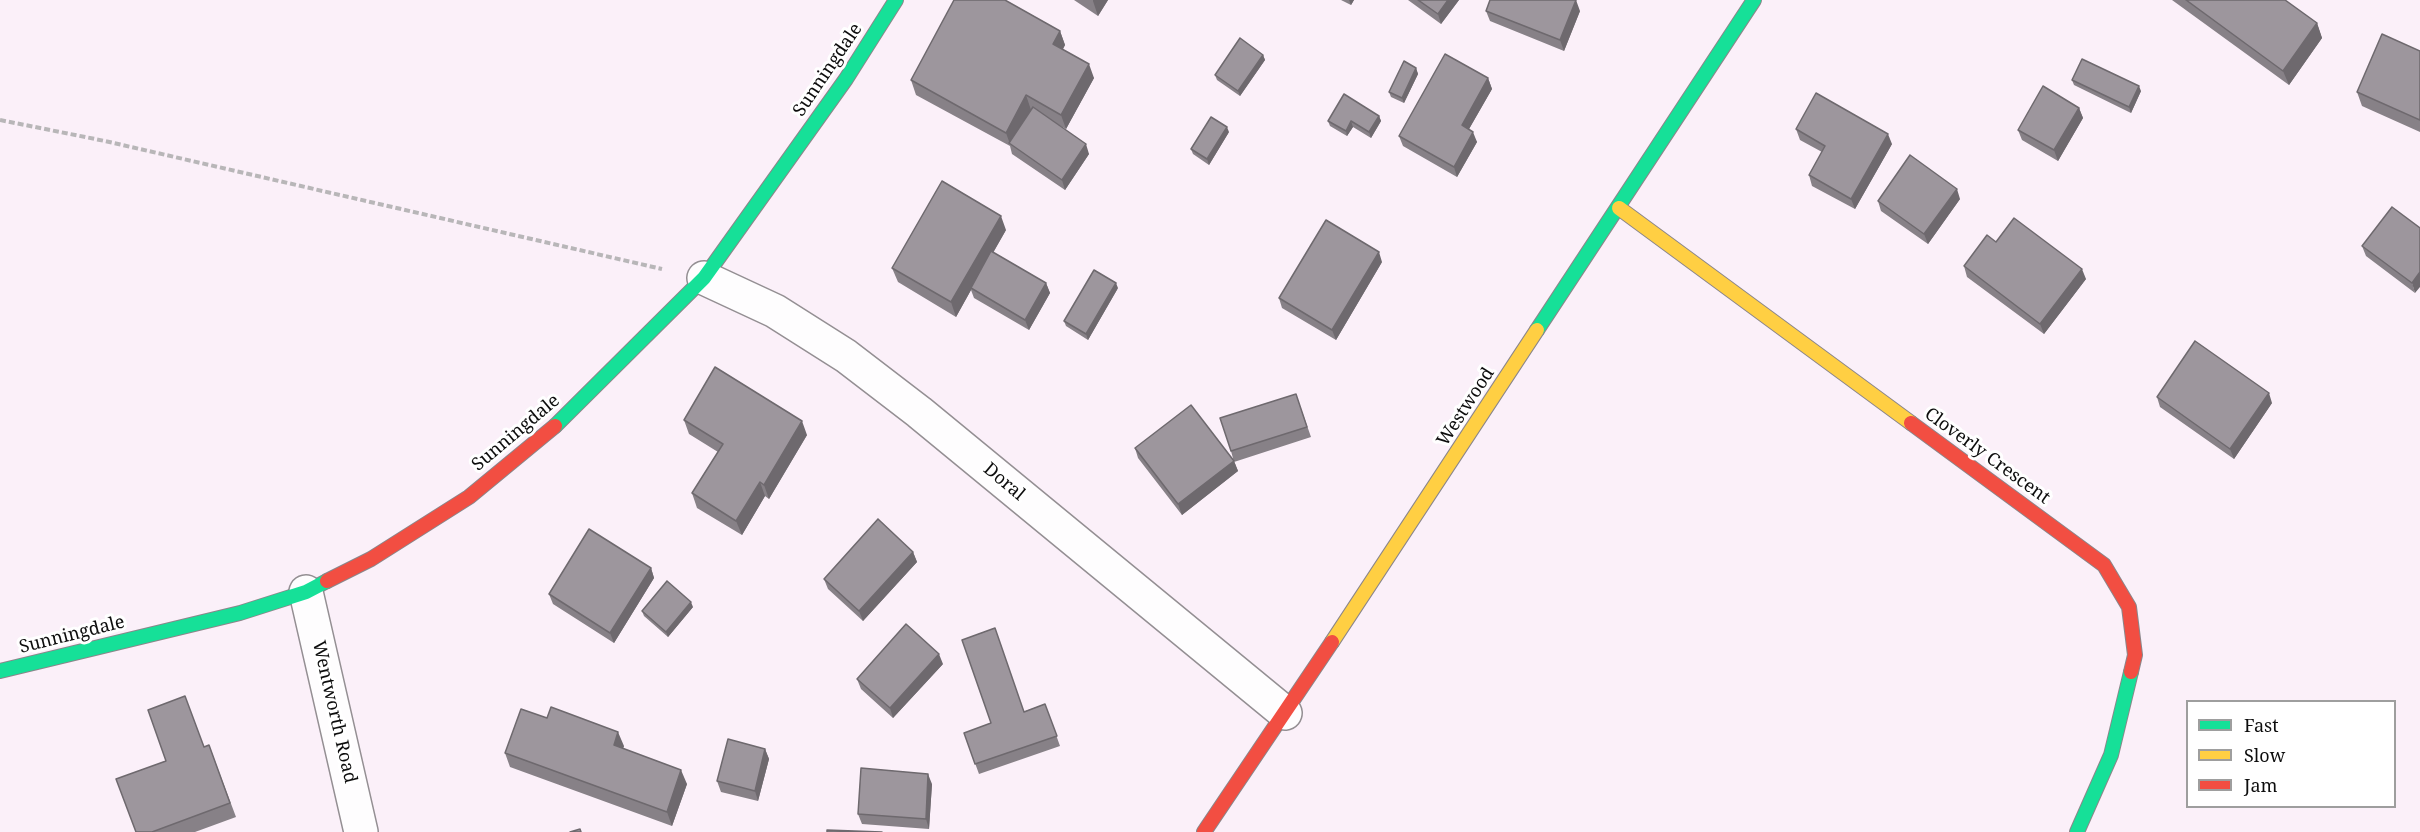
<!DOCTYPE html>
<html>
<head>
<meta charset="utf-8">
<style>
	body { margin:0 }
	#map { position:relative; width:2420px; height:832px; overflow:hidden; background:#fbf0f9; font-family:"Noto Serif",serif }
	canvas { display:block }
	.legend { position:absolute; left:2186px; top:700px; width:210px; height:108px; box-sizing:border-box; background:#fff; border:2px solid #9e9e9e; margin:0; padding:8px 10px; list-style:none; font-size:18px; color:#0d0d0d }
	.legend li { display:flex; align-items:center; gap:12px; height:30px }
	.legend b { width:30px; border:2px solid #9e9e9e }
</style>
</head>
<body>
<div id="map">
<canvas width="2420" height="832"></canvas>
<ul class="legend">
<li><b style="height:8px;background:#16e098"></b>Fast</li>
<li><b style="height:8px;background:#ffcf43"></b>Slow</li>
<li><b style="height:8px;background:#f24e42"></b>Jam</li>
</ul>
</div>
<script>
const context = document.querySelector('canvas').getContext('2d');
context.lineJoin = 'round';
function toPath(rows) {
  const path = new Path2D();
  for (const r of rows) {
    path.moveTo(r[0], r[1]);
    for (let i = 2; i < r.length; i += 2) path.lineTo(r[i], r[i + 1]);
  }
  return path;
}
function strokePath(path, color, width, dash) {
  context.strokeStyle = color;
  context.lineWidth = width;
  context.lineCap = dash ? 'butt' : 'round';
  context.setLineDash(dash || []);
  context.stroke(path);
}
function fill(path, color) {
  context.fillStyle = color;
  context.fill(path, 'evenodd');
}
function label(font, color, halo, rows, align = 'center') {
  context.font = font + ' "Noto Serif",serif';
  context.lineWidth = 6;
  context.setLineDash([]);
  context.textBaseline = 'middle';
  context.strokeStyle = halo;
  context.fillStyle = color;
  for (const [text, x, y, turn = 0] of rows) {
    context.save();
    context.translate(x, y);
    context.rotate((+turn || 0) * Math.PI / 180);
    context.textAlign = isNaN(turn) ? turn : align;
    if (halo) context.strokeText(text, 0, 0);
    context.fillText(text, 0, 0);
    context.restore();
  }
}
const path = toPath([
	[0,120,105,141,662,269]
]);
const street = toPath([
	[704,278,775,311,846,356,919,412,1285,713],
	[306,592,361,832]
]);
const fast = toPath([
	[1537,330,1754,0],
	[555,426,704,278,846,79,896,0],
	[0,671,240,613,306,592,327,581],
	[2077,832,2111,755,2131,672]
]);
const slow = toPath([
	[1619,208,1911,423],
	[1332,642,1537,330]
]);
const jam = toPath([
	[1911,423,2104,565,2129,607,2135,655,2131,672],
	[327,581,371,559,469,497,555,426],
	[1204,832,1332,642]
]);
const wall = toPath([
	[1074,0,1108,0,1098,16],
	[1341,0,1354,0,1351,5],
	[1408,0,1459,0,1441,24],
	[2172,0,2285,0,2317,23,2322,38,2289,85],
	[1486,11,1580,11,1564,51,1490,21],
	[1060,31,1065,45,1063,49,1094,78,1066,129,1055,123,1089,154,1065,190,1012,154,1010,146,916,95,911,80],
	[2420,51,2420,132,2362,106,2357,92],
	[1263,55,1265,60,1240,96,1217,80,1215,75],
	[1416,68,1418,74,1404,103,1391,97,1389,92],
	[1488,78,1492,89,1469,129,1477,142,1457,177,1403,146,1399,136],
	[2072,80,2141,91,2131,113,2074,85],
	[2079,108,2083,118,2058,161,2022,140,2018,130],
	[1379,116,1381,121,1371,138,1353,127,1347,136,1330,126,1328,121],
	[1796,129,1892,144,1855,209,1812,186,1809,175,1822,152,1800,140],
	[1229,132,1209,165,1193,154,1191,149],
	[1960,199,1928,244,1881,211,1878,201],
	[2392,207,2415,293,2366,256,2362,246],
	[1006,230,993,253,1046,283,1050,293,1029,330,974,298,971,290,956,317,898,282,892,268],
	[1996,242,2086,279,2044,334,1967,277,1964,266],
	[1382,262,1336,340,1282,308,1279,298],
	[1118,288,1088,340,1066,326,1064,321],
	[1296,394,1311,437,1234,462,1231,451],
	[2157,397,2272,403,2234,459,2160,407],
	[684,420,807,435,769,499,765,496,742,535,697,508,692,493,718,452,689,434],
	[1135,448,1234,461,1238,471,1182,515,1138,458],
	[913,552,917,562,863,621,828,589,824,579],
	[651,568,654,578,614,643,553,604,549,594],
	[693,607,668,637,644,616,642,611],
	[943,664,893,718,861,689,857,679],
	[1045,704,1060,746,979,774,964,733],
	[209,745,236,817,195,832,136,832,166,761],
	[624,746,623,748,687,784,672,826,510,767,505,753],
	[765,749,769,759,758,801,721,792,717,781],
	[932,784,929,829,862,824,858,814]
]);
const shadedWall = toPath([
	[1093,0,1108,0,1098,16,1093,1],
	[1349,0,1354,0,1351,5],
	[1448,0,1459,0,1441,24,1438,14],
	[1576,0,1580,11,1564,51,1560,40],
	[2317,23,2322,38,2289,85,2283,71],
	[1060,31,1065,45,1058,58,1053,44],
	[1263,55,1265,60,1240,96,1238,91],
	[1089,64,1094,78,1066,129,1061,115],
	[1416,68,1418,74,1404,103,1402,98],
	[1488,78,1492,89,1465,136,1462,125],
	[2139,86,2141,91,2131,113,2129,107],
	[1026,95,1031,110,1010,144,1006,133],
	[2079,108,2083,118,2058,161,2054,150],
	[1379,116,1381,121,1371,138,1369,132],
	[1351,121,1353,127,1347,136,1346,131],
	[1227,127,1229,132,1209,165,1207,159],
	[1473,132,1477,142,1457,177,1454,167],
	[1888,134,1892,144,1855,209,1851,199],
	[1086,144,1089,154,1065,190,1062,180],
	[1957,189,1960,199,1928,244,1924,234],
	[1001,216,1006,230,972,289,971,288,971,290,956,317,951,302],
	[1379,252,1382,262,1336,340,1332,330],
	[2082,269,2086,279,2044,334,2040,324],
	[2420,272,2420,287,2415,293,2412,283],
	[1046,283,1050,293,1029,330,1025,320],
	[1116,283,1118,288,1088,340,1086,334],
	[2269,393,2272,403,2234,459,2230,449],
	[802,421,807,435,769,499,764,485],
	[1234,461,1238,471,1182,515,1178,504],
	[760,482,765,496,742,535,736,521],
	[913,552,917,562,863,621,859,611],
	[651,568,654,578,614,643,610,633],
	[691,602,693,607,668,637,666,632],
	[939,654,943,664,893,718,890,708],
	[618,732,624,746,619,759,614,745],
	[765,749,769,759,758,801,755,791],
	[681,770,687,784,672,826,667,812],
	[928,774,932,784,929,829,926,819]
]);
const building = toPath([
	[954,0,1005,0,1060,31,1053,44,1089,64,1061,115,1026,95,1006,133,911,80,954,0],
	[1418,0,1448,0,1438,14,1418,0],
	[1490,0,1576,0,1560,40,1486,11,1490,0],
	[2186,0,2285,0,2317,23,2283,71,2186,0],
	[2382,34,2420,51,2420,120,2357,92,2382,34],
	[1240,38,1263,55,1238,91,1215,75,1240,38],
	[1445,54,1488,78,1462,125,1473,132,1454,167,1399,136,1445,54],
	[2082,59,2139,86,2129,107,2072,80,2082,59],
	[1404,61,1416,68,1402,98,1389,92,1404,61],
	[2043,86,2079,108,2054,150,2018,130,2043,86],
	[1816,93,1888,134,1851,199,1809,175,1825,146,1796,129,1816,93],
	[1344,94,1379,116,1369,132,1351,121,1346,131,1328,121,1344,94],
	[1033,107,1086,144,1062,180,1009,143,1033,107],
	[1211,117,1227,127,1207,159,1191,149,1211,117],
	[1910,155,1957,189,1924,234,1878,201,1910,155],
	[942,181,1001,216,951,302,892,268,942,181],
	[2392,207,2420,228,2420,272,2412,283,2362,246,2392,207],
	[2014,218,2082,269,2040,324,1964,266,1987,235,1996,242,2014,218],
	[1326,220,1379,252,1332,330,1279,298,1326,220],
	[991,251,1046,283,1025,320,971,288,991,251],
	[1094,270,1116,283,1086,334,1064,321,1094,270],
	[2195,341,2269,393,2230,449,2157,397,2195,341],
	[715,367,802,421,764,485,760,482,736,521,692,493,723,444,684,420,715,367],
	[1296,394,1307,427,1231,451,1220,418,1296,394],
	[1191,405,1234,461,1178,504,1135,448,1191,405],
	[878,519,913,552,859,611,824,579,878,519],
	[589,529,651,568,610,633,549,594,589,529],
	[667,581,691,602,666,632,642,611,667,581],
	[906,624,939,654,890,708,857,679,906,624],
	[995,628,1024,712,1045,704,1057,736,975,764,964,733,991,723,962,640,995,628],
	[185,696,204,747,209,745,230,803,152,832,136,832,116,779,166,761,148,710,185,696],
	[551,707,618,732,614,745,681,770,667,812,505,753,521,709,547,718,551,707],
	[728,739,765,749,755,791,717,781,728,739],
	[861,768,928,774,926,819,858,814,861,768],
	[580,829,581,832,570,832,580,829],
	[827,830,882,832,827,832,827,830]
]);
const streetNames = [
	["Sunningdale",828,70,-56],
	["Westwood",1466,407,-57],
	["Sunningdale",516,433,-40],
	["Cloverly Crescent",1987,456,36],
	["Doral",1004,482,40],
	["Sunningdale",72,635,-14],
	["Wentworth Road",334,712,77]
];
strokePath(street, '#948f93', 36);
strokePath(fast, '#8b868a', 16);
strokePath(slow, '#8b868a', 16);
strokePath(jam, '#8b868a', 16);
strokePath(path, '#b8b6b8', 4, [6, 3]);
strokePath(street, '#fefdfe', 33);
strokePath(fast, '#16e098', 14);
strokePath(slow, '#ffcf43', 14);
strokePath(jam, '#f24e42', 14);
fill(wall, '#878187');
fill(shadedWall, '#6e696e');
fill(building, '#9d969d');
strokePath(building, '#6e696e', 1.5);
label('18px', '#0d0d0d', '#fff', streetNames);
</script>
</body>
</html>
